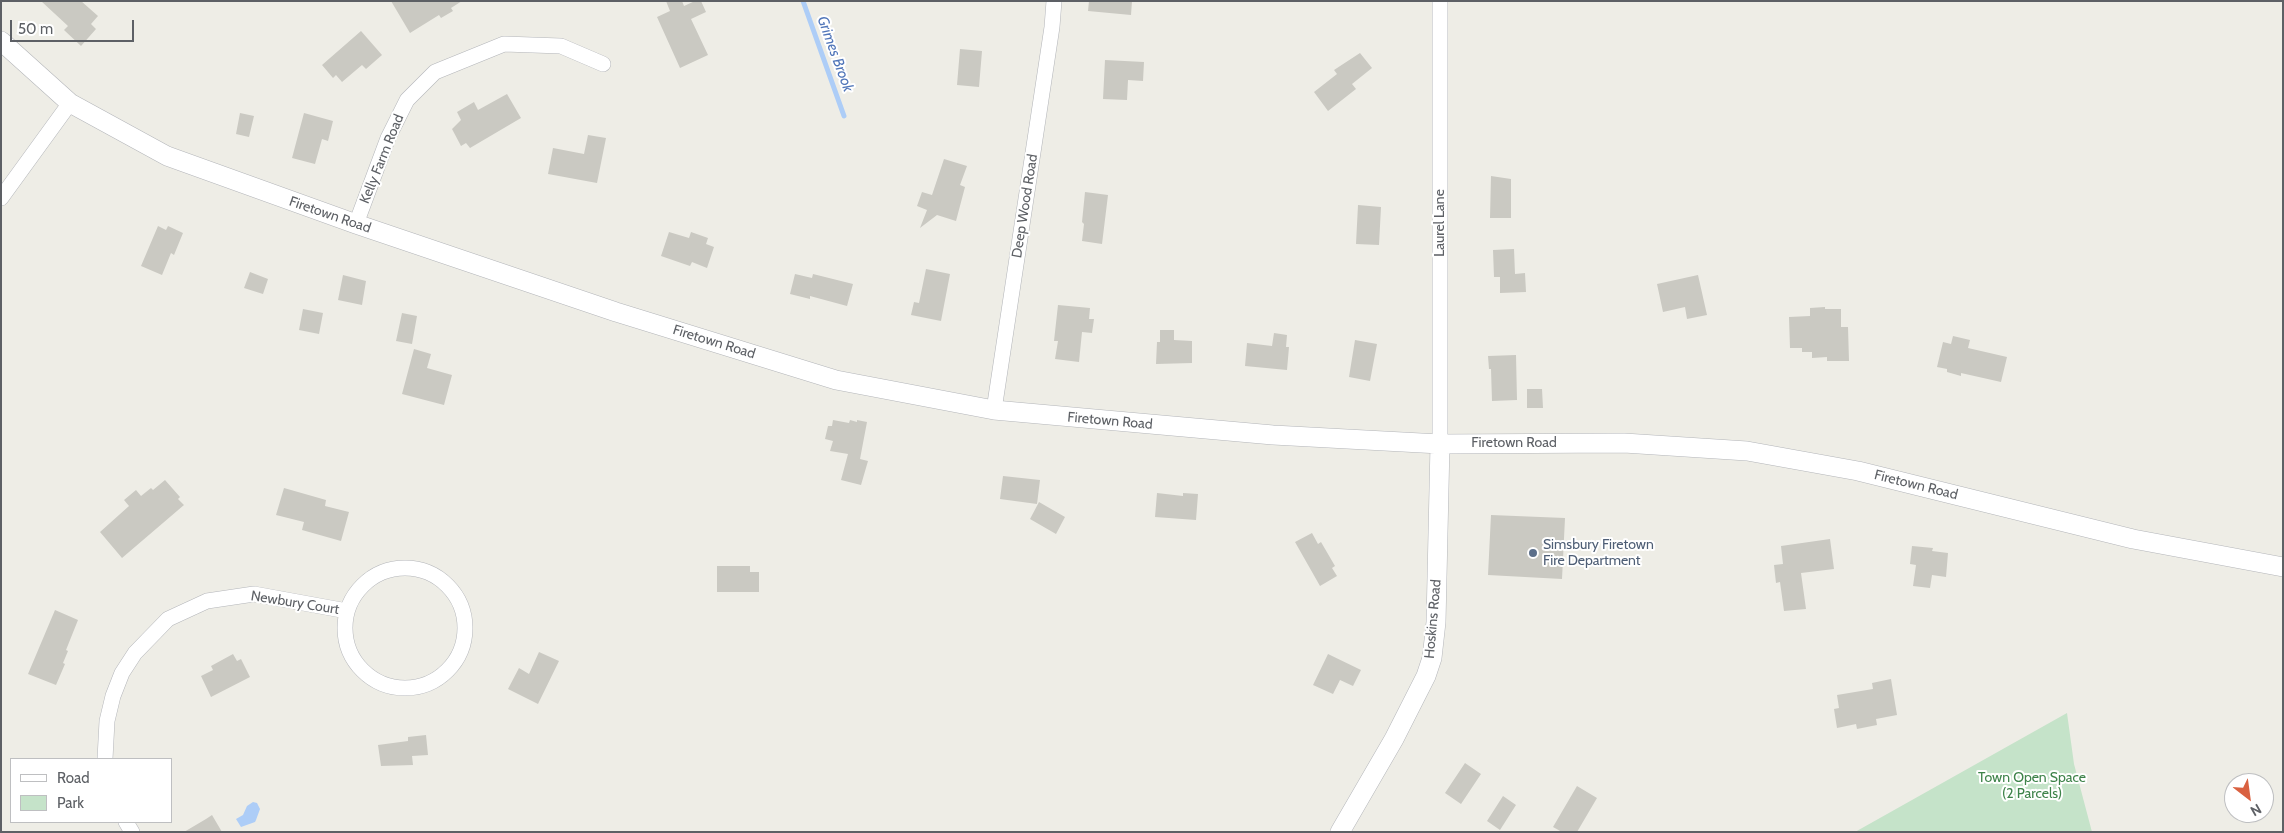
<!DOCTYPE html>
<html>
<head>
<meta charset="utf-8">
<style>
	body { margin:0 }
	#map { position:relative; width:2284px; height:833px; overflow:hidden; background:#eeede6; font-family:Cabin,sans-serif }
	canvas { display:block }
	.frame { position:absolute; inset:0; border:2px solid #5d6065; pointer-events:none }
	.legend { position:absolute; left:10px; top:758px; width:162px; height:65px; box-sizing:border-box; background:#fff; border:1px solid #bebfc1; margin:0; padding:6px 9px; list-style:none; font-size:15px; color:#5d6065 }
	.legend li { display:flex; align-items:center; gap:10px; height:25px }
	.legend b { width:25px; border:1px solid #bebfc1 }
	.north { position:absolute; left:2224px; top:773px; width:50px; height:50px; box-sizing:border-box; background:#fff; border:1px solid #bebfc1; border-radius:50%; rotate:150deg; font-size:14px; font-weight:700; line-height:20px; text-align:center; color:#5d6065 }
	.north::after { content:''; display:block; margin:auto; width:18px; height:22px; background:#d96141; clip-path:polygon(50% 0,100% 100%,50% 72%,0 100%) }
	.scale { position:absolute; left:10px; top:20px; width:124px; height:22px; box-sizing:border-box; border:2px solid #5d6065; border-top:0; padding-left:6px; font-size:15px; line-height:18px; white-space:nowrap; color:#5d6065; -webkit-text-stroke:4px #fff; paint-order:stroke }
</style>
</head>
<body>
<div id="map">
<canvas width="2284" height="833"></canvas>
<div class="frame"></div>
<ul class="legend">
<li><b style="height:6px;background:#fff"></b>Road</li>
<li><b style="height:14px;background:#c5e3c9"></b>Park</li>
</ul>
<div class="north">N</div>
<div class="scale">50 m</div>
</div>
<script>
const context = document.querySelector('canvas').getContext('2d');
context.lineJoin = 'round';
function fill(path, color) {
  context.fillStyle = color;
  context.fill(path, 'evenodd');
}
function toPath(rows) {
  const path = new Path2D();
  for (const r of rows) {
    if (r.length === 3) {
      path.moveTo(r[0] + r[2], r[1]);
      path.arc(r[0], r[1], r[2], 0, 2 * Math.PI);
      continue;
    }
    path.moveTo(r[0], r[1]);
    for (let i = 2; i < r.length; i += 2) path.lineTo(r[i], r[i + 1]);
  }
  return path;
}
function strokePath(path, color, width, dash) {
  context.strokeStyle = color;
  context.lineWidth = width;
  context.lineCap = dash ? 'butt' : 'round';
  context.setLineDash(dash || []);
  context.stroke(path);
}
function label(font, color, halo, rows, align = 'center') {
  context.font = font + ' Cabin,sans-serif';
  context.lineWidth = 4;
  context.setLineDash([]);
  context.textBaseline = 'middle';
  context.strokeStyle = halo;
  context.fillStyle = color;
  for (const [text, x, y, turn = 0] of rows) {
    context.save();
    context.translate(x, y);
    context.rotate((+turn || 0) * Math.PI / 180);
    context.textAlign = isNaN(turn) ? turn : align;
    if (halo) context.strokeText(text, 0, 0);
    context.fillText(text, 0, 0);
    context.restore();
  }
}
const green = toPath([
	[2067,713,2074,764,2092,832,1855,832]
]);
const water = toPath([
	[253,802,257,803,260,809,256,820,255,822,241,827,236,819,243,815,247,806]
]);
const stream = toPath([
	[803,1,844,116]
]);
const building = toPath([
	[41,1,81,1,98,16,91,24,96,29,81,46,64,30,68,26],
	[391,1,462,1,451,8,453,11,441,18,439,15,410,33],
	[666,1,682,1,684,6,695,1,701,1,706,12,691,19,708,55,680,68,657,17,670,11],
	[1089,1,1132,1,1131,15,1088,11],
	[361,31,382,55,366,69,362,65,342,82,336,75,333,78,322,65],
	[960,49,982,51,979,87,957,85],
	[1360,53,1372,68,1352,84,1356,89,1328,111,1314,92,1337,74,1334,70],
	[1105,60,1144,62,1143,81,1128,80,1127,100,1103,99],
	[507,94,521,118,470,148,466,143,461,146,452,129,461,120,457,112,474,102,478,110],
	[240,113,254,116,249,137,236,134],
	[304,113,333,121,328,141,322,139,315,164,292,158],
	[588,135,606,138,597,183,548,174,553,148,584,154],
	[944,159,967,166,960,185,965,187,956,221,937,215,920,228,927,210,917,206,922,192,932,195],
	[1491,176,1511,179,1511,218,1490,218],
	[1085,192,1108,195,1102,244,1082,241,1084,224,1082,222],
	[1358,205,1381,207,1379,245,1356,244],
	[158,226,166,230,168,226,183,233,174,255,171,253,162,275,141,266],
	[669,232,689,238,691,232,708,238,706,244,714,247,707,268,692,262,690,266,661,256],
	[1514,249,1515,274,1525,273,1526,292,1500,293,1500,277,1494,277,1493,250],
	[926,269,950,274,941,321,911,315,914,302,919,303],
	[250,272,268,279,263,294,244,288],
	[795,274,812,278,813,274,853,284,847,306,810,296,810,299,790,294],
	[343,275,366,281,362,305,338,300],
	[1698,275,1707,315,1687,319,1685,307,1663,312,1657,284],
	[1058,305,1090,308,1089,319,1094,319,1092,333,1082,332,1079,362,1055,359,1058,341,1054,341],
	[1825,307,1825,309,1841,309,1841,327,1848,327,1849,361,1827,361,1827,357,1812,358,1812,352,1802,352,1802,348,1790,348,1789,317,1810,316,1810,308],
	[303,309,323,313,319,334,299,330],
	[402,313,417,316,412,344,396,341],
	[1160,330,1174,330,1174,340,1192,341,1192,363,1156,364,1157,342,1160,342],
	[1274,333,1287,335,1286,347,1289,347,1287,370,1245,366,1247,343,1272,346],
	[1953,336,1970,340,1968,348,2007,357,2001,382,1961,373,1961,376,1947,372,1947,369,1937,367,1943,342,1951,344],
	[1355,340,1377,344,1370,381,1349,377],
	[414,349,431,354,427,368,452,375,444,405,402,394],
	[1516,355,1517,400,1492,401,1491,369,1489,369,1488,356],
	[1527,389,1542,389,1543,408,1527,408],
	[833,420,849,423,850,420,857,422,857,420,867,422,860,459,868,461,861,485,841,480,848,454,830,451,833,441,825,439,828,426,832,426],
	[1003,476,1040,480,1037,504,1000,499],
	[165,480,180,497,178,499,184,505,122,558,100,532,129,506,124,500,136,490,141,496,151,488,153,490],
	[284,488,326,500,325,506,349,512,341,541,302,530,304,522,276,515],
	[1157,493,1183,496,1183,493,1198,494,1196,520,1155,517],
	[1039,502,1065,517,1056,534,1030,519],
	[1491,515,1565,518,1562,579,1488,575],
	[1312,533,1318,544,1321,542,1335,566,1332,568,1337,576,1320,586,1295,542],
	[1830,539,1834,569,1801,573,1806,609,1784,611,1780,582,1776,583,1774,565,1783,564,1781,546],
	[1912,546,1933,548,1932,551,1948,553,1946,577,1932,575,1930,588,1913,586,1916,565,1910,564],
	[717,566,750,566,750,572,759,572,759,592,717,592],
	[55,610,78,620,66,650,68,651,63,663,65,664,56,685,28,674],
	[539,652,559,661,538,704,508,689,519,668,529,674],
	[233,654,237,661,241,659,250,677,211,697,201,676,213,670,211,666],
	[1328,654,1361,670,1353,686,1340,680,1333,694,1313,685],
	[1891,679,1897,715,1876,719,1877,725,1857,729,1856,724,1837,728,1834,709,1839,708,1837,695,1873,689,1872,683],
	[426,735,428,755,412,756,413,765,381,766,378,745,408,741,408,737],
	[1465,763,1481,774,1461,804,1445,793],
	[1577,786,1597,798,1577,832,1562,832,1553,827],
	[1503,796,1516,805,1500,830,1487,821],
	[212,815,222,832,184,832,206,819]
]);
const minor = toPath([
	[1440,1,1440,444],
	[1,198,70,103],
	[356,224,388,138,407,100,435,72,504,44,561,46,603,64],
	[994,410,1052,27,1054,1],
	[405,628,60],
	[105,759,107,721,113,696,122,673,135,653,168,619,207,601,254,594,347,611],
	[126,822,132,832]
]);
const tertiary = toPath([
	[1,41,70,103,167,156,356,224,616,312,836,380,994,410,1273,435,1440,444,1624,443,1747,451,1858,471,2133,539,2283,567],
	[1340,832,1394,739,1426,676,1432,658,1436,622,1440,444]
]);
const markers = [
	[1533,553,5,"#5c6f8a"]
];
const streetNames = [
	["Kelly Farm Road",382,159,-68],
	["Deep Wood Road",1025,206,-81],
	["Firetown Road",330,215,19],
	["Laurel Lane",1440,223,-90],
	["Firetown Road",714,342,17],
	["Firetown Road",1110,421,5],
	["Firetown Road",1514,443],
	["Firetown Road",1916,485,14],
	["Newbury Court",295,603,9],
	["Hoskins Road",1433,619,-85]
];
const serviceNames = [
	["Simsbury Firetown",1543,545],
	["Fire Department",1543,561]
];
const parkNames = [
	["Town Open Space",2032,778],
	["(2 Parcels)",2032,794]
];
const waterNames = [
	["Grimes Brook",835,54,70]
];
fill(green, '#c5e3c9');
fill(water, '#adcdf7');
strokePath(stream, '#adcdf7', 5);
fill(building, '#cac9c2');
strokePath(minor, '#b3b5b9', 16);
strokePath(tertiary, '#b3b5b9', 20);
strokePath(minor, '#fff', 15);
strokePath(tertiary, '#fff', 19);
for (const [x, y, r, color] of markers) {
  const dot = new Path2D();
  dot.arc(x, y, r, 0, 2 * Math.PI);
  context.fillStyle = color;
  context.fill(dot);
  strokePath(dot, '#fff', 2);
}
label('14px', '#5d6065', '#fff', streetNames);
label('14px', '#4e5e75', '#fff', serviceNames, 'left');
label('14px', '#3e834a', '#fff', parkNames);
label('italic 15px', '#5176b9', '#fff', waterNames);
</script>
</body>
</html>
